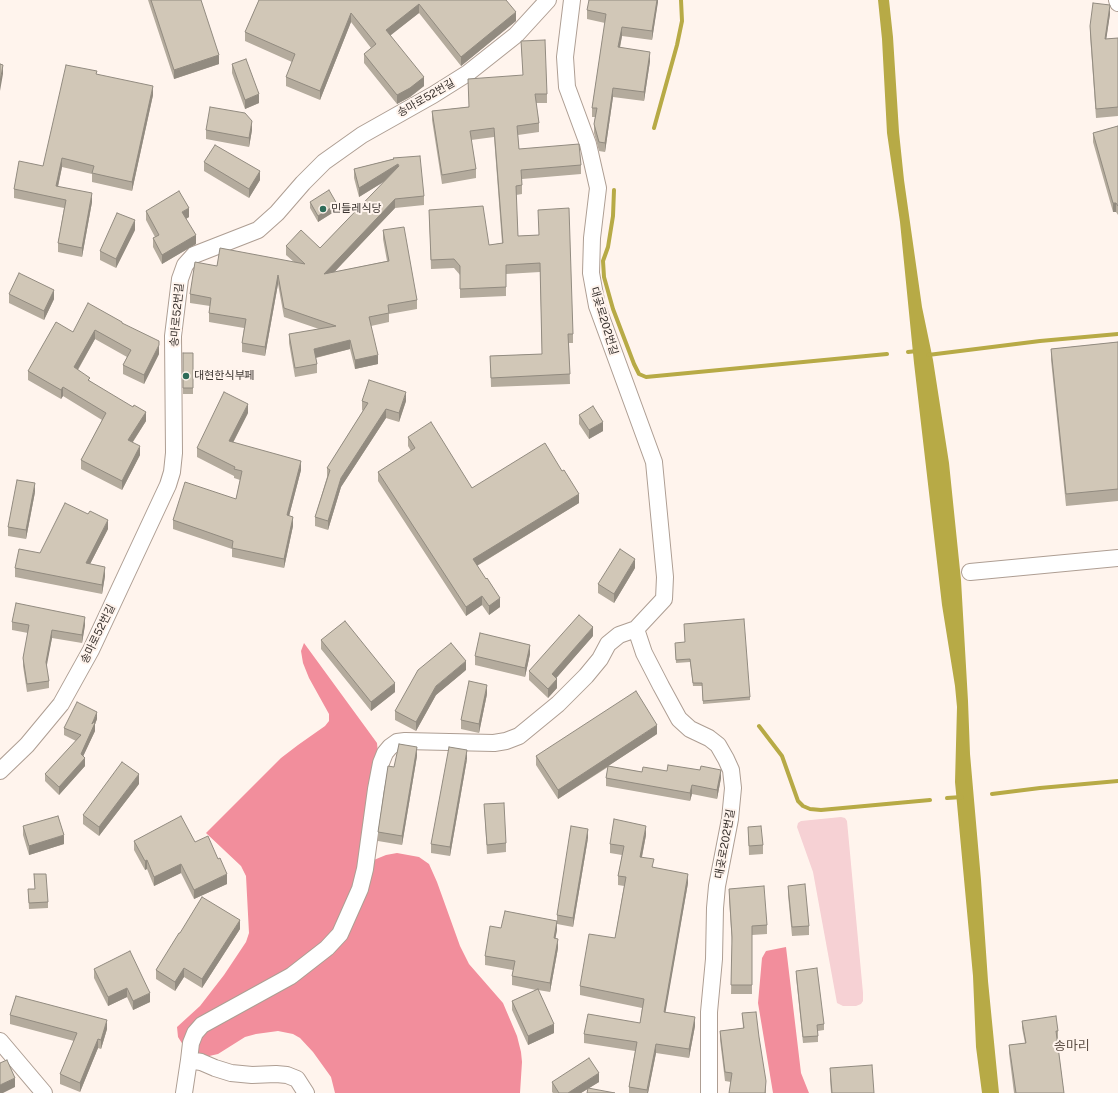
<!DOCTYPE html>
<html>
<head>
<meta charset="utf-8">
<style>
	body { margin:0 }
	canvas { display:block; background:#fff4ed }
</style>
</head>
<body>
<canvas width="1118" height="1093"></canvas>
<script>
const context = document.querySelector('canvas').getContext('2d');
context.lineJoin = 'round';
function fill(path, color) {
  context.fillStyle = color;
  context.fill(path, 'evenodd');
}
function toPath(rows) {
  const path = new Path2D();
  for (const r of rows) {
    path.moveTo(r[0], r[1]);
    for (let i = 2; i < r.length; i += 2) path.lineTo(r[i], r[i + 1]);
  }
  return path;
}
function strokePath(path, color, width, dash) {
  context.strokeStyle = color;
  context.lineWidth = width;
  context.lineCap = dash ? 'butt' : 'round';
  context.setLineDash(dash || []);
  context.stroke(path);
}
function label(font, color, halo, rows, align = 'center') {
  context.font = font + ' "Public Sans","Noto Sans KR",sans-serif';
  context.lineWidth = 4;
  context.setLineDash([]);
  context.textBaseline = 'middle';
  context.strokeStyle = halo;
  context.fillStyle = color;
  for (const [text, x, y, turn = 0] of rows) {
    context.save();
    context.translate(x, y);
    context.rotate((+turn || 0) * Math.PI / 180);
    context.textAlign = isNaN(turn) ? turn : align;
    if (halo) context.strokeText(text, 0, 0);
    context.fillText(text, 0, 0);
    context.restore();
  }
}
const green = toPath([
	[841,817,845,818,847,821,863,993,863,1001,861,1004,856,1006,843,1006,837,1003,813,872,797,827,798,823,801,821]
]);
const forest = toPath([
	[304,643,377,743,378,753,372,775,361,839,360,856,364,864,386,855,397,853,419,857,429,864,437,882,460,946,469,964,503,1003,517,1036,521,1052,522,1062,520,1093,335,1093,331,1077,313,1052,300,1038,293,1034,278,1031,256,1034,245,1037,218,1054,205,1057,185,1048,178,1037,177,1027,200,1006,224,975,246,942,249,933,246,876,241,866,206,833,281,758,298,745,325,726,329,721,329,714,309,678,303,663,301,651],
	[786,947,801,1073,809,1093,773,1093,758,1003,762,958,766,951]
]);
const water = toPath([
	[878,0,889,0,893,37,899,132,904,180,922,307,933,360,949,463,961,580,968,701,970,754,981,880,988,981,999,1093,982,1093,976,1047,973,976,955,782,957,707,955,686,942,605,914,363,900,222,887,133,882,39]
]);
const stream = toPath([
	[654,128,677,45,682,21,681,0],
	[614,190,613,216,608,247,603,261,604,277,613,309,634,364,639,374,646,377,887,354],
	[908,352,917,351],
	[928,355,1040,341,1118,334],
	[759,726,782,756,798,801,803,806,810,809,821,810,930,800],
	[992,794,1040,788,1118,781],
	[947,798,962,797]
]);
const street = toPath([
	[572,0,565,57,567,87,588,144,598,188,592,238,591,273,597,306,654,462,665,577,664,599,636,629,644,653,661,686,679,719,690,729,709,738,718,745,726,759,731,770,733,788,730,819,717,886,715,908,714,959,709,1012,709,1093],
	[1117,0,1118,3],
	[970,572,1118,558],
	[0,771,27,745,61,704,91,650,168,485,172,472,174,453,173,336,180,279,185,265,194,255,258,230,277,213,303,183,324,162,362,135,433,95,468,73,516,35,548,0],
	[0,1041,44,1093],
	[189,1060,191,1043,195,1033,202,1025,291,976,327,948,340,934,360,889,365,869,376,789,381,763,385,753,390,747,397,742,405,741,494,743,506,741,519,736,558,704,586,676,600,659,608,644,619,635,636,629],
	[184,1093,189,1060,201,1062,215,1068,231,1073,252,1075,276,1074,287,1075,297,1079,306,1093]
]);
const wall = toPath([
	[148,0,201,0,219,64,174,79],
	[259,0,506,0,516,21,461,66,419,13,390,35,424,86,410,97,397,104,364,63,364,54,371,48,351,22,320,100,286,86,286,77,292,62,245,41,245,32],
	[658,0,652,40,622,36,620,48,650,61,644,101,613,97,605,152,599,151,594,133,594,124,595,117,592,117,592,108,605,23,587,19,587,10],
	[1110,14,1106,39,1118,38,1118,116,1096,118,1090,35,1090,26],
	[521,41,547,94,547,103,536,103,539,123,539,132,518,135,519,149,581,165,581,174,522,179,522,194,516,195,518,236,539,235,573,334,573,343,569,343,570,384,491,387,490,356,542,354,540,272,506,274,506,296,460,298,460,275,454,268,431,269,429,210,489,245,502,243,494,137,471,140,476,169,476,178,442,184,432,120,432,111,468,107,523,75],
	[232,64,259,103,245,109,232,73],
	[97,75,153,95,132,191,92,182,92,174,62,167,58,187,92,202,82,257,58,252,58,243,64,208,14,198,14,189,43,166],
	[1118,126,1118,215,1116,212,1113,212,1093,142,1093,133],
	[206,130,252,130,249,147,206,139],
	[393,158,424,196,424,205,395,208,334,272,387,261,383,239,383,230,417,300,417,309,389,314,389,322,371,326,378,364,355,369,350,349,316,358,317,364,317,373,295,377,289,343,289,334,319,329,284,317,278,284,265,356,242,352,242,343,244,328,209,322,209,313,210,306,190,303,190,294,217,266,294,262,286,255,286,246,320,248,385,181,359,197,354,178,354,169,393,159],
	[204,162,260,180,249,198,204,171],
	[310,202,337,210,318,222,310,208],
	[146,211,189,217,186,219,196,244,162,264,153,247,153,238,155,237,146,220],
	[135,230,116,268,100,260,100,251],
	[9,294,54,299,44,320,9,303],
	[122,323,159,354,144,384,123,374,123,365,127,357,95,339,78,370,90,381,146,421,133,442,140,455,122,490,81,469,81,460,102,420,63,396,61,399,28,380,28,371,73,332],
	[1118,342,1118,501,1066,506,1051,360,1051,349],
	[183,353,193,353,193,394,183,394],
	[362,401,406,401,399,422,386,418,341,487,328,530,315,526,315,517,327,477,327,468,363,411,362,410],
	[248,413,233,443,301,470,289,516,293,526,284,568,232,557,232,549,173,529,173,520,236,499,240,480,234,478,234,476,197,457,197,448],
	[579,415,603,431,589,439,579,424],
	[408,437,472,488,579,503,477,566,500,607,489,615,482,605,466,616,378,481,378,472,411,451,408,446],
	[35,492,26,539,8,536,8,527],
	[108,529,90,564,105,576,102,594,15,577,15,568,40,553],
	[635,568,614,603,598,593,598,584],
	[12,622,85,625,82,643,52,638,46,666,49,681,49,688,27,692,23,666,23,658,28,633,12,630],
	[593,636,556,678,557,688,548,698,529,680,529,671],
	[321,640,395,692,371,711,321,649],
	[675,643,750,697,750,700,703,704,702,686,693,686,690,662,676,663],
	[530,654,525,677,475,665,475,656],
	[466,670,436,695,416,731,395,720,395,711],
	[487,694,479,733,461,729,461,720],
	[97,719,95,724,95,731,83,756,85,766,59,795,45,781,45,774,76,741,64,735,64,728],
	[657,734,608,766,642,772,667,771,721,778,717,799,692,794,690,801,606,786,606,778,608,767,558,799,536,765,536,756],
	[417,756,402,845,378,841,378,832,394,767],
	[467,759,450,856,431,853,431,844],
	[139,784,99,836,83,824,83,815],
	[484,804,506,843,506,852,487,854],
	[23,826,64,844,29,855,23,835],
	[748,827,763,845,763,854,749,855],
	[646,835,642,857,654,868,688,883,665,1012,695,1026,689,1058,656,1053,648,1093,629,1093,629,1087,635,1051,584,1043,584,1034,640,1023,642,1008,580,995,580,986,615,938,624,886,618,885,618,876,622,855,610,853,610,844],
	[588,838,573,927,557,924,557,930,555,938,558,948,550,992,538,990,554,1033,528,1045,512,1010,512,1001,536,990,512,985,512,976,513,970,485,965,485,956,501,928,557,921,557,915],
	[134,841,195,842,227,884,194,899,181,873,154,886,147,869,145,870,134,850],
	[34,874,48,902,48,908,29,909,28,889,35,889],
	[788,886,809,926,809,935,792,936,788,895],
	[729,889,767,925,767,934,752,935,752,994,731,994,732,944,729,898],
	[240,929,202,988,184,977,175,991,156,979,156,970,180,933],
	[94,969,150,1002,133,1010,127,997,108,1006,94,978],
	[796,971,824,1024,824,1030,818,1031,818,1042,803,1043,796,977],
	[742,1013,759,1037,766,1090,766,1093,729,1093,731,1082,725,1081,720,1040,720,1031,743,1028],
	[10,1015,107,1029,101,1049,98,1048,80,1092,60,1084,60,1074,74,1041,10,1024],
	[1022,1021,1058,1031,1058,1039,1057,1039,1064,1093,1014,1093,1009,1053,1009,1045,1025,1043,1022,1028],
	[830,1068,874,1093,831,1093,830,1080],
	[552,1082,599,1082,581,1093,553,1093,552,1092]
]);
const shadedWall = toPath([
	[657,0,658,0,658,2,652,40,652,31],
	[419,4,419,13,386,39,386,30],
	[1110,5,1110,14,1105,48,1105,39],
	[516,12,516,21,461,66,461,57],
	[351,13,351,22,320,100,320,91],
	[622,27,622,36,618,56,618,47],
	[650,52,650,61,644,101,644,92],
	[219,55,219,64,174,79,174,70],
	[3,65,3,74,0,91,0,82],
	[424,77,424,86,410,97,397,104,397,95],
	[153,86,153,95,132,191,132,182],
	[613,88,613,97,605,152,605,143],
	[259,94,259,103,245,109,245,100],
	[252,121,252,130,249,147,249,138],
	[62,158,62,167,56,195,56,186],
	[398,164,398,173,359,197,359,188],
	[260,171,260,180,249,198,249,189],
	[92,193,92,202,82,257,82,248],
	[395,199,395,208,324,283,324,274],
	[1113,203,1116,203,1116,212,1113,212],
	[337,204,337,210,318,222,318,216],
	[189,208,189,217,182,221,182,212],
	[135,220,135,230,116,268,116,259],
	[196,235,196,244,162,264,162,255],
	[278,275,278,284,265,356,265,347],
	[54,290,54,299,44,320,44,311],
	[95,330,95,339,74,376,74,367],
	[350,340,350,349,314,358,314,349],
	[159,345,159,354,144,384,144,375],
	[378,355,378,364,355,369,355,360],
	[63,387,63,396,61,399,61,390],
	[406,392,406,401,399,422,399,413],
	[248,404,248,413,229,450,229,441],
	[386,409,386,418,341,487,328,530,328,521,341,478],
	[146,412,146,421,128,449,128,440],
	[603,422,603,431,589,439,589,430],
	[140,446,140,455,122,490,122,481],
	[301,461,301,470,287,524,287,515],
	[35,483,35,492,26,539,26,530],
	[579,494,579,503,473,568,473,559],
	[293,517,293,526,284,568,284,559],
	[108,520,108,529,86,572,86,563],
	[635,559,635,568,614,603,614,594],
	[105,567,105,576,102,594,102,585],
	[482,596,482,605,466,616,466,607],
	[500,598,500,607,489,615,489,606],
	[85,617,85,625,82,643,82,635],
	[593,627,593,636,552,683,552,674],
	[52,630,52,638,46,670,46,662],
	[530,645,530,654,525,677,525,668],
	[466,661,466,670,436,695,416,731,416,722,436,686],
	[557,679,557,688,548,698,548,689],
	[395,683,395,692,371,711,371,702],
	[487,685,487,694,479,733,479,724],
	[97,712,97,719,95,724,95,731,81,761,81,754,92,724],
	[657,725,657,734,558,799,558,790],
	[417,747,417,756,402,845,402,836],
	[467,750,467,759,450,856,450,847],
	[85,758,85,766,59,795,59,787],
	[721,770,721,778,717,799,717,790],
	[139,774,139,784,99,836,99,827],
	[692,785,692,794,690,801,690,793],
	[646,826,646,835,640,866,640,857],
	[588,829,588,838,573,927,573,918],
	[64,835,64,844,29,855,29,846],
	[147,860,147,869,145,870,145,861],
	[181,864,181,873,154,886,154,877],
	[227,874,227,884,194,899,194,890],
	[688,874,688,883,664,1021,664,1012],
	[240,920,240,929,202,988,202,979],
	[557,921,557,930,554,947,554,938],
	[558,939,558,948,550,992,550,983],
	[184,968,184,977,175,991,175,982],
	[127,988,127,997,108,1006,108,997],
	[150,993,150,1002,133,1010,133,1001],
	[695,1017,695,1026,689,1058,689,1049],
	[107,1020,107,1029,101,1049,101,1040],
	[554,1024,554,1033,528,1045,528,1036],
	[98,1039,98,1048,80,1092,80,1083],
	[656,1044,656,1053,648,1093,647,1093],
	[599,1073,599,1082,581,1093,568,1093],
	[15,1078,15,1087,3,1093,0,1093,0,1085]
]);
const building = toPath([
	[151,0,201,0,219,55,174,70,151,0],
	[259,0,506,0,516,12,461,57,419,4,386,30,424,77,410,88,397,95,364,54,376,44,351,13,320,91,286,77,295,54,245,32,259,0],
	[589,0,657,0,652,31,622,27,618,47,650,52,644,92,613,88,605,143,599,142,594,124,597,108,592,108,606,14,587,10,589,0],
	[1093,3,1110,5,1105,39,1118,38,1118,107,1096,109,1090,26,1093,3],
	[545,40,547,94,535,94,539,123,517,126,519,149,579,144,581,165,521,170,522,185,516,186,518,236,539,235,538,210,569,208,573,334,568,334,570,374,491,378,490,356,542,354,540,263,506,265,506,287,460,289,460,266,454,259,431,260,429,210,483,206,489,245,503,243,494,128,470,131,476,169,442,175,432,111,469,107,468,79,523,75,521,41,545,40],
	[246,59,259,94,245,100,232,64,246,59],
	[0,64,3,65,0,82,0,64],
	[66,65,97,71,96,74,153,86,132,182,92,173,94,166,62,158,56,186,92,193,82,248,58,243,66,200,14,189,19,161,43,166,66,65],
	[210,107,245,113,252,121,249,138,206,130,210,107],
	[1118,126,1118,206,1116,203,1113,203,1093,133,1118,126],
	[215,145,260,171,249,189,204,162,215,145],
	[420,156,424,196,395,199,324,274,389,261,383,230,404,227,417,300,388,305,389,313,369,317,378,355,355,360,350,340,314,349,317,364,295,368,289,334,336,326,284,308,278,275,265,347,242,343,246,319,209,313,211,298,190,294,195,262,217,266,220,248,305,264,286,246,301,230,320,248,399,166,398,164,359,188,354,169,394,159,393,158,420,156],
	[329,190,337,204,318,216,310,202,329,190],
	[179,191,189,208,182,212,196,235,162,255,153,238,159,235,146,211,179,191],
	[117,213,135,220,116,259,100,251,117,213],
	[19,273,54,290,44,311,9,294,19,273],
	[88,303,122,322,122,323,159,341,159,345,144,375,123,365,131,350,95,330,74,367,90,378,88,380,133,407,134,405,146,412,128,440,140,446,122,481,81,460,106,413,63,387,61,390,28,371,56,322,73,332,88,303],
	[1118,342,1118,489,1066,494,1051,349,1118,342],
	[183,353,193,353,193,388,183,388,183,353],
	[369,380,406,392,399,413,386,409,341,478,328,521,315,517,330,470,327,468,368,403,362,401,369,380],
	[224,392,248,404,229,441,301,461,287,515,293,517,284,559,232,548,233,541,173,520,185,482,236,499,242,471,234,469,235,467,197,448,224,392],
	[593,406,603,422,589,430,579,415,593,406],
	[431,422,472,488,545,443,562,471,564,470,579,494,473,559,486,579,487,578,500,598,489,606,482,596,466,607,378,472,415,448,408,437,431,422],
	[17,480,35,483,26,530,8,527,17,480],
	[65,503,88,514,90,511,108,520,86,563,105,567,102,585,15,568,19,549,40,553,65,503],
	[620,549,635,559,614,594,598,584,620,549],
	[16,603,85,617,82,635,52,630,46,662,49,681,27,684,23,658,29,625,12,622,16,603],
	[579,615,593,627,552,674,557,679,548,689,529,671,579,615],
	[744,619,750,697,703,701,702,683,693,683,690,659,676,660,675,643,685,642,684,624,744,619],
	[345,621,395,683,371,702,321,640,345,621],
	[480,633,530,645,525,668,475,656,480,633],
	[451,643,466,661,436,686,416,722,395,711,418,670,451,643],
	[469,681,487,685,479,724,461,720,469,681],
	[636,691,657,725,558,790,536,756,636,691],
	[77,702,97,712,92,724,93,722,95,723,81,754,85,758,59,787,45,774,81,735,64,728,77,702],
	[399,744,417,747,402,836,378,832,388,766,394,767,399,744],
	[449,747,467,750,450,847,431,844,449,747],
	[122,762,139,774,99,827,83,815,122,762],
	[668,765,700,770,701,766,721,770,717,790,692,785,690,793,606,778,608,766,642,772,643,767,667,771,668,765],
	[504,803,506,843,487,845,484,804,504,803],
	[58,816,64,835,29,846,23,826,58,816],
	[181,816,195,842,208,836,218,859,220,858,227,874,194,890,181,864,154,877,147,860,145,861,134,841,181,816],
	[614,819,646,826,640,857,654,859,652,867,688,874,664,1012,695,1017,689,1049,656,1044,647,1090,629,1087,637,1042,584,1034,588,1014,640,1023,644,999,580,986,589,934,615,938,626,877,618,876,624,846,610,844,614,819],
	[571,826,588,829,573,918,557,915,571,826],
	[761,826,763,845,749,846,748,827,761,826],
	[34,874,46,874,48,902,29,903,28,889,35,889,34,874],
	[805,884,809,926,792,927,788,886,805,884],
	[764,886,767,925,752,926,752,985,731,985,732,937,729,889,764,886],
	[202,897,240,920,202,979,184,968,175,982,156,970,179,933,180,933,202,897],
	[505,911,557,921,554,938,558,939,550,983,512,976,515,961,485,956,490,926,501,928,505,911],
	[130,951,150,993,133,1001,127,988,108,997,94,969,130,951],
	[817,968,824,1024,817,1025,818,1036,803,1037,796,971,817,968],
	[538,989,554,1024,528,1036,512,1001,538,989],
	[16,996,107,1020,101,1040,98,1039,80,1083,60,1074,77,1033,10,1015,16,996],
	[756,1012,759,1037,766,1081,765,1093,729,1093,732,1073,725,1072,720,1031,744,1028,742,1013,756,1012],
	[1056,1016,1058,1031,1056,1031,1064,1093,1016,1093,1009,1045,1026,1043,1022,1021,1056,1016],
	[589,1058,599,1073,568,1093,559,1093,552,1082,589,1058],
	[7,1060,15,1078,0,1085,0,1063,7,1060],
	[872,1065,874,1093,832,1093,830,1068,872,1065],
	[588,1088,615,1093,587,1093,588,1088]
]);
const markers = [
	[323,209,4,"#2e6c59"],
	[186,376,4,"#2e6c59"]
];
const streetNames = [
	["송마로52번길",426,98,-30],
	["송마로52번길",177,315,-85],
	["대곶로202번길",604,321,73],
	["송마로52번길",98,634,-64],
	["대곶로202번길",725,844,-80]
];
const poiNames = [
	["민들레식당",331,209],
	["대현한식부페",194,376]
];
const quarterNames = [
	["송마리",1072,1046]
];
fill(green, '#f6d1d4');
fill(forest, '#f28e9c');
fill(water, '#b7aa46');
strokePath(stream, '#b7aa46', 4);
strokePath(street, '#ae9e93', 18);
strokePath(street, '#fff', 16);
fill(wall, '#b4ab9d');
fill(shadedWall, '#928b80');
fill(building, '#d1c7b7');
strokePath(building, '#928b80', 1);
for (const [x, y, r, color] of markers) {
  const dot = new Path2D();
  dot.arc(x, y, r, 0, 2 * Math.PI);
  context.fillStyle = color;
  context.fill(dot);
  strokePath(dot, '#fff4ed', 1.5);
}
label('11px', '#3b3430', '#fff4ed', streetNames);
label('11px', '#3b3430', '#fff4ed', poiNames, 'left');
label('13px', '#5e5046', '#fff4ed', quarterNames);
</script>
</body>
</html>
